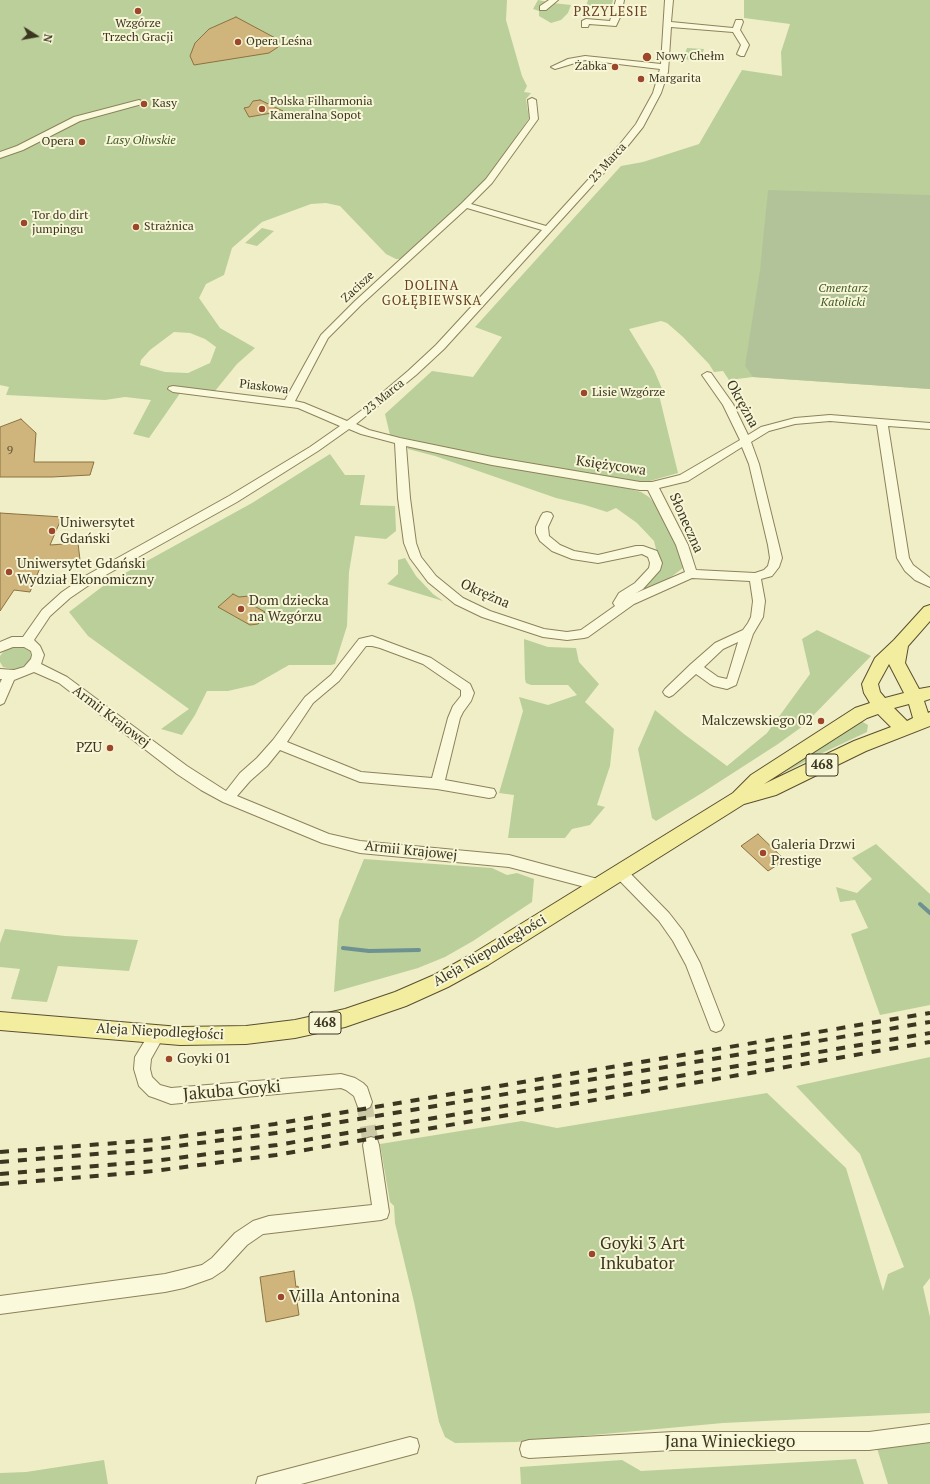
<!DOCTYPE html>
<html>
<head>
<meta charset="utf-8">
<style>
	body { margin:0 }
	#map { position:relative; width:930px; height:1484px; overflow:hidden; background:#f0eec7; font-family:"PT Serif",serif }
	canvas { display:block }
	.north { position:absolute; left:16px; top:16px; width:40px; height:40px; -webkit-text-stroke:3px #f7f6d7; paint-order:stroke; rotate:101deg; font-size:11px; font-weight:700; line-height:16px; text-align:center; color:#3c3520 }
	.north::after { content:''; display:block; margin:auto; width:14px; height:18px; background:#3c3520; clip-path:polygon(50% 0,100% 100%,50% 72%,0 100%) }
</style>
</head>
<body>
<div id="map">
<canvas width="930" height="1484"></canvas>
<div class="north">N</div>
</div>
<script>
const context = document.querySelector('canvas').getContext('2d');
context.lineJoin = 'round';
function fill(path, color) {
  context.fillStyle = color;
  context.fill(path, 'evenodd');
}
function toPath(rows) {
  const path = new Path2D();
  for (const r of rows) {
    path.moveTo(r[0], r[1]);
    for (let i = 2; i < r.length; i += 2) path.lineTo(r[i], r[i + 1]);
  }
  return path;
}
function strokePath(path, color, width, dash) {
  context.strokeStyle = color;
  context.lineWidth = width;
  context.lineCap = dash ? 'butt' : 'round';
  context.setLineDash(dash || []);
  context.stroke(path);
}
function label(font, color, halo, rows, align = 'center') {
  context.font = font + ' "PT Serif",serif';
  context.lineWidth = 4;
  context.setLineDash([]);
  context.textBaseline = 'middle';
  context.strokeStyle = halo;
  context.fillStyle = color;
  for (const [text, x, y, turn = 0] of rows) {
    context.save();
    context.translate(x, y);
    context.rotate((+turn || 0) * Math.PI / 180);
    context.textAlign = isNaN(turn) ? turn : align;
    if (halo) context.strokeText(text, 0, 0);
    context.fillText(text, 0, 0);
    context.restore();
  }
}
const green = toPath([
	[0,0,507,0,506,20,522,76,527,86,524,92,531,93,526,99,529,118,486,180,401,259,396,259,386,254,340,206,326,203,311,204,262,222,232,248,224,275,206,284,199,298,220,328,255,348,237,364,215,391,183,389,149,438,133,434,151,400,125,397,105,400,6,395,9,387,0,385],
	[174,332,190,333,205,339,216,347,210,363,188,373,165,372,140,365,141,360,150,350],
	[538,0,553,3,571,5,568,13,561,20,551,23,539,16,539,11,533,9],
	[588,0,613,0,611,8,586,6],
	[744,0,930,0,930,389,753,377,729,380,723,371,714,372,709,364,683,337,667,323,661,321,629,329,654,370,662,389,658,391,678,473,650,481,633,481,501,460,390,435,385,414,432,371,473,377,502,337,475,327,621,166,643,162,699,144,742,70,782,76,781,52,790,24,744,18],
	[687,48,704,49,700,61,683,59],
	[262,228,274,231,257,246,245,243],
	[408,447,487,464,611,484,641,492,649,497,665,516,682,556,683,568,667,580,650,588,641,589,661,569,654,541,637,523,616,508,607,512,585,505,556,498,435,456,408,449],
	[330,454,345,475,365,475,360,505,395,506,396,531,386,539,355,536,349,572,347,626,335,664,331,665,289,665,254,685,228,691,207,691,195,715,182,735,161,729,189,709,88,636,69,612,107,583,252,503],
	[405,558,416,576,433,594,443,601,387,584,398,574,398,560],
	[817,630,871,656,803,726,778,744,702,793,656,821,652,818,638,749,655,710,684,734,727,766,767,733,810,674,802,639],
	[524,639,548,647,576,648,579,662,599,684,585,702,614,729,610,766,597,805,605,807,590,825,572,829,565,838,508,838,514,795,499,793,523,711,519,697,548,705,577,695,568,685,531,685,526,683,525,679],
	[22,646,30,650,31,657,29,661,22,667,17,669,12,669,3,667,0,662,0,656,3,652,12,647],
	[861,721,868,725,867,732,816,756,774,778,772,776],
	[876,844,930,894,930,1005,880,1015,851,934,868,928,855,900,840,902,836,887,857,893,872,879,852,858],
	[364,859,492,868,507,875,517,873,534,879,532,902,473,941,445,957,418,968,334,992,339,920],
	[5,929,65,936,138,940,129,971,58,966,47,1002,11,999,20,969,0,967,0,943],
	[930,1057,930,1278,923,1287,930,1317,930,1413,723,1423,517,1442,455,1443,445,1437,439,1422,414,1302,395,1223,394,1206,390,1202,380,1144,522,1121,557,1128,767,1093,846,1168,883,1291,888,1274,904,1267,860,1154,796,1086],
	[930,1442,930,1484,888,1484,876,1445],
	[856,1459,864,1484,521,1484,520,1467,622,1460,641,1471],
	[104,1460,108,1484,0,1484,0,1473,26,1472]
]);
const cemetery = toPath([
	[768,190,930,195,930,389,753,377,745,366,760,270]
]);
const stream = toPath([
	[920,904,930,913],
	[343,948,369,951,419,950]
]);
const building = toPath([
	[236,17,279,40,278,47,269,53,194,65,190,56,195,43,209,29,236,17],
	[260,100,283,111,249,117,244,108,249,107,253,101,260,100],
	[21,419,36,433,34,462,94,462,90,475,52,477,0,477,0,427,21,419],
	[0,513,62,517,50,545,78,543,80,560,75,560,67,568,42,563,30,592,14,590,0,611,0,513],
	[233,594,239,597,249,596,249,603,265,612,260,616,261,621,258,624,250,625,218,607,233,594],
	[758,834,785,860,768,871,741,846,758,834],
	[294,1271,296,1287,298,1286,300,1300,297,1301,299,1315,266,1322,260,1277,294,1271]
]);
const minorTunnel = toPath([
	[364,1102,371,1145]
]);
const minor = toPath([
	[549,0,558,0,546,10,540,10,540,6,549,0],
	[616,0,624,0,621,15,616,26,589,24,588,27,582,27,582,21,586,19,610,21,616,0],
	[665,0,673,0,671,22,733,28,736,20,742,20,743,22,740,30,749,45,744,56,741,56,737,54,741,45,733,32,671,27,668,72,661,93,643,127,622,153,444,349,416,375,356,424,369,430,400,438,492,457,640,482,652,482,680,475,740,440,723,405,702,375,707,372,711,373,733,404,748,435,761,427,795,418,830,415,930,423,930,429,888,426,909,558,913,565,930,578,930,587,915,580,905,571,897,558,877,425,830,421,795,424,769,431,751,442,759,464,782,558,779,567,772,576,761,579,765,601,763,617,753,634,736,685,727,689,714,686,710,684,696,674,673,695,669,697,665,695,663,692,665,689,691,664,715,643,743,630,748,623,751,617,753,601,750,581,692,578,634,604,588,637,584,638,567,640,543,637,482,617,455,604,428,582,410,558,404,543,398,498,395,443,361,434,349,429,318,451,237,502,95,581,70,598,50,616,34,640,40,646,44,655,41,664,67,677,187,766,226,791,240,773,257,758,273,740,305,697,331,675,359,639,372,636,431,658,470,684,474,693,471,701,463,712,460,718,445,780,494,789,496,793,494,797,489,798,437,789,360,782,280,750,267,766,250,781,237,796,329,834,360,841,509,855,605,881,607,885,605,889,600,891,509,867,360,853,322,843,223,802,201,790,177,774,59,683,34,672,14,680,4,703,0,705,0,683,2,679,0,679,0,669,14,670,24,667,31,659,32,655,31,651,24,647,13,647,0,652,0,642,12,637,23,637,42,610,62,592,87,575,229,496,310,447,340,426,298,408,173,392,168,389,169,387,173,386,285,400,321,335,355,301,462,203,486,179,530,119,528,100,532,98,536,100,538,119,492,183,471,204,546,226,616,149,636,124,653,93,660,69,585,60,555,69,551,67,568,59,585,56,661,64,665,0],
	[467,208,542,230,436,345,408,371,362,410,347,421,304,403,295,401,328,338,361,305,467,208],
	[406,446,492,465,640,490,648,490,676,545,685,572,636,593,643,589,660,570,662,563,657,551,643,546,636,546,598,555,574,551,560,545,549,536,548,527,553,516,551,513,547,512,543,513,541,516,536,527,536,533,540,541,552,551,572,559,598,563,642,554,648,557,650,563,649,568,635,583,619,593,613,603,615,606,581,630,567,632,544,629,490,611,463,598,436,576,421,557,416,543,410,498,406,446],
	[742,447,749,464,768,545,770,558,768,566,764,570,755,573,696,570,688,545,659,488,688,481,742,447],
	[738,642,727,679,718,677,704,667,723,649,738,642],
	[366,646,372,646,380,648,423,664,461,690,461,696,453,706,448,718,432,778,361,772,287,742,313,703,339,681,366,646],
	[139,100,143,102,142,104,80,121,23,150,0,158,0,152,17,146,74,117,139,100],
	[620,866,625,868,669,913,683,931,700,963,724,1025,721,1030,716,1032,711,1030,686,965,673,941,659,921,615,876,613,872,615,868,620,866],
	[157,1027,162,1029,165,1034,151,1059,150,1069,152,1077,160,1085,171,1088,341,1074,355,1078,363,1083,367,1087,372,1102,370,1107,364,1110,358,1107,354,1096,346,1090,341,1088,171,1104,155,1098,149,1096,139,1086,134,1069,135,1057,138,1052,152,1029,157,1027],
	[371,1137,377,1139,379,1145,389,1212,387,1218,381,1220,263,1234,247,1245,224,1270,212,1278,184,1288,165,1292,0,1314,0,1296,165,1274,202,1265,212,1258,235,1233,253,1221,269,1216,372,1205,363,1145,365,1139,371,1137],
	[930,1424,930,1442,869,1450,673,1450,529,1458,522,1456,520,1449,522,1442,529,1440,673,1432,869,1432,930,1424],
	[410,1437,417,1439,419,1446,417,1453,410,1455,301,1484,256,1484,258,1477,265,1475,410,1437]
]);
const major = toPath([
	[930,605,930,621,908,646,905,663,919,689,930,687,930,699,924,701,928,713,930,712,930,726,866,751,776,795,744,804,488,965,448,987,406,1006,345,1027,295,1038,246,1044,180,1045,0,1030,0,1012,180,1027,246,1026,295,1020,345,1009,395,992,434,975,474,953,733,793,751,775,855,708,870,703,864,693,862,684,875,658,894,640,924,607,930,605],
	[889,664,904,693,885,698,880,692,878,684,889,664],
	[909,704,913,718,907,721,894,708,909,704],
	[878,714,891,727,854,741,764,784,867,718,878,714]
]);
const rail = toPath([
	[0,1152,155,1140,275,1124,930,1013],
	[0,1162,154,1149,276,1133,930,1022],
	[0,1174,154,1161,277,1145,930,1033],
	[0,1184,154,1171,276,1155,930,1042]
]);
const markers = [
	[138,11,4,"#9d472a"],
	[238,42,4,"#9d472a"],
	[647,57,5,"#9d472a"],
	[615,67,4,"#9d472a"],
	[641,79,4,"#9d472a"],
	[144,104,4,"#9d472a"],
	[262,109,4,"#9d472a"],
	[82,142,4,"#9d472a"],
	[24,223,4,"#9d472a"],
	[136,227,4,"#9d472a"],
	[584,393,4,"#9d472a"],
	[52,531,4,"#9d472a"],
	[9,572,4,"#9d472a"],
	[241,609,4,"#9d472a"],
	[821,721,4,"#9d472a"],
	[110,748,4,"#9d472a"],
	[763,853,4,"#9d472a"],
	[169,1059,4,"#9d472a"],
	[592,1254,4,"#9d472a"],
	[281,1297,4,"#9d472a"]
];
const farPoinames = [
	["Wzgórze",138,24,"center"],
	["Trzech Gracji",138,38,"center"],
	["Opera Leśna",246,42],
	["Nowy Chełm",656,57],
	["Żabka",607,67,"right"],
	["Margarita",649,79],
	["Polska Filharmonia",270,102],
	["Kameralna Sopot",270,116],
	["Kasy",152,104],
	["Opera",74,142,"right"],
	["Tor do dirt",32,216],
	["jumpingu",32,230],
	["Strażnica",144,227],
	["Lisie Wzgórze",592,393]
];
const farParknames = [
	["Lasy Oliwskie",141,141],
	["Cmentarz",843,289],
	["Katolicki",843,303]
];
const farStreetnames = [
	["23 Marca",608,163,-48],
	["Zacisze",358,287,-43],
	["Piaskowa",264,387,7],
	["23 Marca",384,397,-39]
];
const numberNames = [
	["9",10,451]
];
const farQuarternames = [
	["PRZYLESIE",611,12]
];
const farNeighbourhoodnames = [
	["DOLINA",432,286],
	["GOŁĘBIEWSKA",432,301]
];
const shields = [
	[822,765,32],
	[325,1023,32]
];
const shieldNames = [
	["468",822,765],
	["468",325,1023]
];
const streetNames = [
	["Okrężna",742,404,61],
	["Księżycowa",611,466,8],
	["Słoneczna",686,523,66],
	["Okrężna",485,594,24],
	["Armii Krajowej",111,717,37],
	["Armii Krajowej",411,851,6],
	["Aleja Niepodległości",490,951,-30],
	["Aleja Niepodległości",160,1032,3]
];
const poiNames = [
	["Uniwersytet",60,523],
	["Gdański",60,539],
	["Uniwersytet Gdański",17,564],
	["Wydział Ekonomiczny",17,580],
	["Dom dziecka",249,601],
	["na Wzgórzu",249,617],
	["Malczewskiego 02",813,721,"right"],
	["PZU",102,748,"right"],
	["Galeria Drzwi",771,845],
	["Prestige",771,861],
	["Goyki 01",177,1059]
];
const nearStreetnames = [
	["Jakuba Goyki",232,1091,-5],
	["Jana Winieckiego",730,1442]
];
const nearPoinames = [
	["Goyki 3 Art",600,1244],
	["Inkubator",600,1264],
	["Villa Antonina",289,1297]
];
fill(green, '#bbcf9a');
fill(cemetery, '#b3c399');
strokePath(stream, '#6e9292', 4);
fill(building, '#cfb47c');
strokePath(building, '#8c7241', 1);
strokePath(minorTunnel, '#ccc9a6', 16, [16, 8]);
strokePath(minor, '#8c825b', 2);
strokePath(major, '#5a4e30', 2);
fill(minor, '#faf9db');
fill(major, '#f3ee9f');
strokePath(rail, '#3c3520', 4, [9, 9]);
for (const [x, y, r, color] of markers) {
  const dot = new Path2D();
  dot.arc(x, y, r, 0, 2 * Math.PI);
  context.fillStyle = color;
  context.fill(dot);
  strokePath(dot, '#f7f6d7', 1.5);
}
label('12px', '#3c3520', '#f7f6d7', farPoinames, 'left');
label('italic 12px', '#3f5926', '#f7f6d7', farParknames);
label('12px', '#3c3520', '#f7f6d7', farStreetnames);
label('12px', '#615537', null, numberNames);
context.letterSpacing = '1px';
label('13px', '#6a411e', '#f7f6d7', farQuarternames);
context.letterSpacing = '0px';
context.letterSpacing = '1px';
label('13px', '#6a411e', '#f7f6d7', farNeighbourhoodnames);
context.letterSpacing = '0px';
for (const [x, y, w] of shields) {
  const box = new Path2D();
  box.roundRect(x - w / 2, y - 11, w, 22, 3);
  context.fillStyle = '#f7f6d7';
  context.fill(box);
  strokePath(box, '#3c3520', 1);
}
label('bold 13px', '#3c3520', null, shieldNames);
label('14px', '#3c3520', '#f7f6d7', streetNames);
label('14px', '#3c3520', '#f7f6d7', poiNames, 'left');
label('17px', '#3c3520', '#f7f6d7', nearStreetnames);
label('17px', '#3c3520', '#f7f6d7', nearPoinames, 'left');
</script>
</body>
</html>
